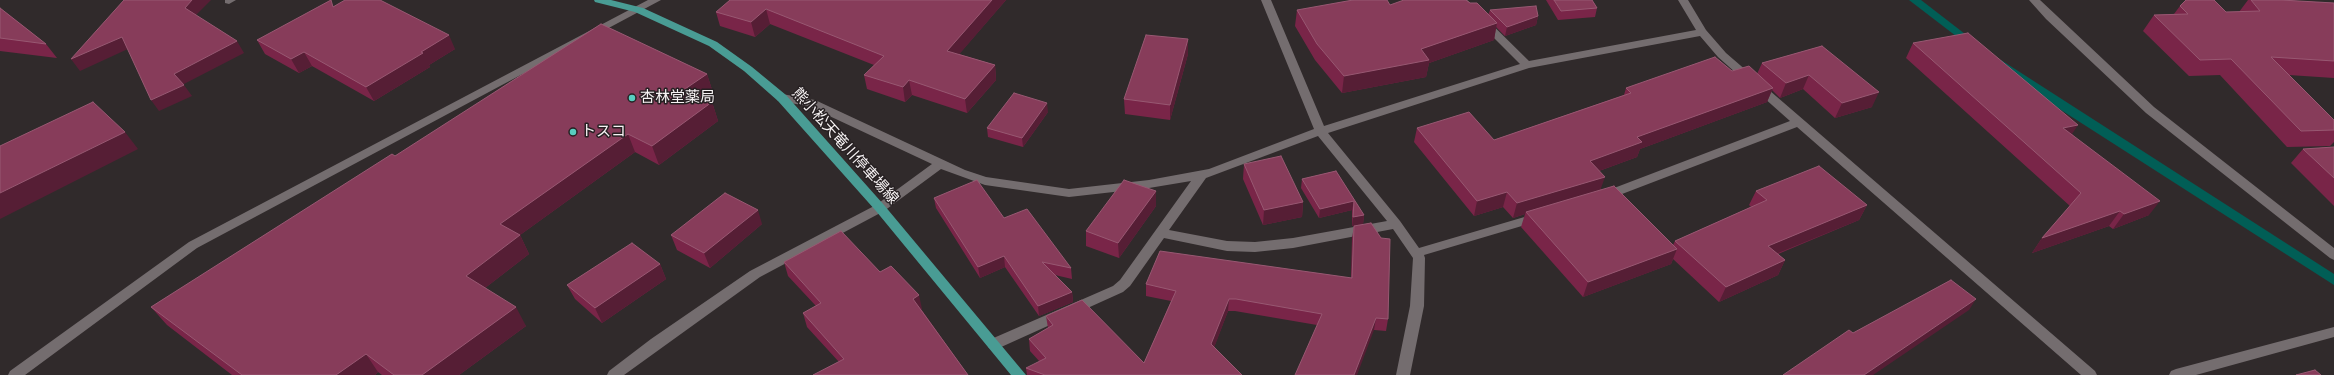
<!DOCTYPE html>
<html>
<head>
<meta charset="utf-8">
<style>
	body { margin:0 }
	canvas { display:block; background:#302a2b }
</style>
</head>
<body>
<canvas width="2334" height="375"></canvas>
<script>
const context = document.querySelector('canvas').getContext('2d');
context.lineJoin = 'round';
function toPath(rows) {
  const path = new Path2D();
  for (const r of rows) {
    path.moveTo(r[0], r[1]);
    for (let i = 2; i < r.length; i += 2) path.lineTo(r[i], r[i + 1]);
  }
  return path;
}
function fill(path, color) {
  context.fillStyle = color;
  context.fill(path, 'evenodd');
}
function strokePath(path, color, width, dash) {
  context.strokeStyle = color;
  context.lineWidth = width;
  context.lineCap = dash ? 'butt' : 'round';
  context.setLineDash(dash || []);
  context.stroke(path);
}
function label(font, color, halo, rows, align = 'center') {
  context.font = font + ' Figtree,"Noto Sans JP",sans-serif';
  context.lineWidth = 3;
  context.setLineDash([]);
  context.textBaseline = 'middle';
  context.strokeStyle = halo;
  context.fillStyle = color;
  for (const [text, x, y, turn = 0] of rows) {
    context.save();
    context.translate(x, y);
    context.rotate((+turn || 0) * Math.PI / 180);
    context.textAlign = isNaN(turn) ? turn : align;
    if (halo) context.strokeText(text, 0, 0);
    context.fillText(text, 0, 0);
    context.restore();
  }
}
const stream = toPath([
	[1909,0,1921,0,1978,44,1977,46,1969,46,1909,0],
	[2001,60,2334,274,2334,285,2047,101,1997,65,1996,63,2001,60]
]);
const minor = toPath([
	[225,0,236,0,229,4,225,3,225,0],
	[648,0,661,0,197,248,25,375,8,375,10,371,189,242,648,0],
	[1261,0,1271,0,1324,126,1520,64,1456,0,1467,0,1529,61,1696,30,1678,0,1688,0,1706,30,1726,53,2095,371,2097,375,2081,375,1797,127,1609,199,1601,199,1599,196,1601,193,1790,121,1718,57,1700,36,1529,68,1328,133,1400,221,1419,248,1538,213,1544,217,1542,220,1424,255,1425,258,1424,306,1410,375,1396,375,1410,306,1413,258,1393,229,1293,248,1255,252,1227,251,1164,238,1130,286,1123,292,999,348,994,349,989,348,987,344,989,340,1113,286,1120,280,1191,181,1149,188,1069,197,985,185,941,169,884,211,760,277,624,375,607,375,609,371,651,339,750,271,876,205,932,164,808,106,778,101,776,98,778,95,782,94,815,100,965,170,986,177,1069,189,1149,180,1209,169,1314,129,1261,0],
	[1318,136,1387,221,1293,238,1255,242,1227,241,1169,230,1206,178,1318,136],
	[2029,0,2040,0,2154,107,2334,248,2334,260,2330,258,2146,113,2046,19,2029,0],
	[2334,327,2334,337,2196,375,2169,375,2171,371,2176,369,2334,327]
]);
const major = toPath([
	[594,0,611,0,643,8,717,42,752,67,786,95,884,205,1026,375,1011,375,876,211,778,101,744,71,709,46,635,12,595,2,594,0]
]);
const wall = toPath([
	[1006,0,959,54,995,65,996,80,967,113,912,95,905,102,867,89,864,75,874,65,770,24,755,37,720,26,716,12],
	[1546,0,1592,0,1597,8,1595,17,1558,20],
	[2248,0,2281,0,2334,3,2334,78,2289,75,2334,120,2334,142,2330,146,2287,147,2220,75,2189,76,2143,31,2154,15,2174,14,2180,6,2226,12,2239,12],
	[1470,3,1488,15,1490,10,1538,16,1536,25,1505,36,1496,27,1494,40,1429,63,1426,77,1342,93,1315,60,1295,26,1297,10,1390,5],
	[334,6,455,49,429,65,430,67,374,101,312,66,299,73,265,54,257,40],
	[0,8,46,44,57,58,0,51],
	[1188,39,1188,54,1170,120,1125,114,1124,99],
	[1913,43,2072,134,2149,215,2113,229,2109,226,2032,253,2042,238,2070,206,1906,58],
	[1822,46,1872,107,1835,118,1803,89,1780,98,1772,90,1767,102,1640,149,1637,157,1599,171,1601,190,1673,245,1675,241,1751,207,1749,205,1756,191,1867,205,1859,220,1778,254,1785,260,1778,275,1719,302,1673,259,1671,264,1583,297,1521,227,1525,214,1513,218,1503,207,1474,216,1414,142,1417,128,1494,140,1624,95,1626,88,1732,71,1757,74,1762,63],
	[707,74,713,93,704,99,712,102,718,121,659,165,635,152,520,235,529,254,485,288,526,326,459,375,382,375,378,372,375,375,232,375,167,325,151,307,395,156],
	[1048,112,1023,147,988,137,987,128],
	[2334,147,2334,206,2291,163,2303,149],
	[1244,164,1303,202,1302,217,1263,225,1243,179],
	[1336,171,1364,215,1363,224,1352,226,1352,210,1319,218,1301,188,1302,179],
	[1156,191,1156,206,1119,258,1086,246,1086,231],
	[934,198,1004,218,1071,268,1072,279,1055,275,1072,292,1073,302,1039,316,1005,267,980,278,936,208],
	[762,224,710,268,677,250,671,235],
	[1354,226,1388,319,1386,331,1317,325,1235,311,1228,311,1214,347,1242,375,1027,375,1026,368,1040,362,1030,351,1029,339,1048,328,1046,316,1144,363,1171,301,1146,296,1146,284,1351,278,1352,238],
	[784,262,880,272,922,309,921,309,968,375,839,362,807,327,803,313,816,306,788,276],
	[660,264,666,279,602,323,575,299,567,285]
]);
const shadedWall = toPath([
	[192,0,211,0,192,19,185,8],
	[992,0,1006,0,950,65,947,51],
	[766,9,770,24,755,37,751,22],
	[1538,16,1536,25,1505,36,1507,27],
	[1497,23,1494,40,1429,63,1426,77,1342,93,1344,76],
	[449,35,455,49,429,65,430,67,374,101,366,87],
	[122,37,130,48,80,71,71,59],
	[1188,39,1188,54,1170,120,1170,105],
	[237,41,244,53,182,85,174,74],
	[304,52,312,66,299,73,291,59],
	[995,65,996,80,967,113,965,99],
	[707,74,713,93,692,108,685,89],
	[1809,75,1803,89,1780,98,1786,83],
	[909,80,912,95,905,102,903,87],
	[184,85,192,96,159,111,151,100],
	[1773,88,1767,102,1640,149,1637,157,1585,176,1590,161,1637,137],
	[1879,92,1872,107,1835,118,1842,103],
	[712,102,718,121,659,165,652,146],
	[1047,103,1048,112,1023,147,1022,138],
	[2078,125,2068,140,2063,128],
	[125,132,138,149,0,219,0,193],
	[628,134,635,152,520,235,529,254,476,295,466,276,500,224],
	[1605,177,1600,191,1526,212,1525,214,1513,218,1517,203],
	[1156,191,1156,206,1119,258,1118,243],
	[1507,192,1503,207,1474,216,1477,201],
	[1354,201,1352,210,1319,218,1320,209],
	[2160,201,2149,215,2113,229,2124,214],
	[1303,202,1302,217,1263,225,1264,210],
	[1867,205,1859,220,1761,260,1768,246],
	[758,210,762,224,710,268,704,253],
	[2120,211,2109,226,2032,253,2042,238],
	[1364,215,1363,224,1352,226,1353,217],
	[1677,249,1671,264,1583,297,1588,282],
	[1004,256,1005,267,980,278,978,267],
	[1785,260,1778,275,1719,302,1726,287],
	[660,264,666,279,602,323,595,308],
	[1072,292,1073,302,1039,316,1038,306],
	[919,295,922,309,916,312,913,299],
	[1229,299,1228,311,1211,356,1211,344],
	[1976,299,1969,310,1873,375,1864,375],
	[516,307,526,326,459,375,422,375],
	[1376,318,1374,330,1357,375,1354,375],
	[366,354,378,372,375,375,336,375]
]);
const building = toPath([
	[124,0,192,0,185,8,237,41,174,74,184,85,151,100,122,37,71,59,124,0],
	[331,0,333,7,345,0,380,0,449,35,421,52,423,53,366,87,304,52,291,59,257,40,331,0],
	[730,0,992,0,947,51,995,65,965,99,909,80,903,87,864,75,884,56,766,9,751,22,716,12,730,0],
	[1353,0,1387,0,1390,5,1404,0,1466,0,1470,3,1477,3,1497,23,1421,49,1429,60,1344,76,1317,44,1297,10,1353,0],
	[1554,0,1592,0,1597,8,1561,11,1554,0],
	[2186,0,2214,0,2226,12,2260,11,2251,0,2281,0,2334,3,2334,61,2271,57,2334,120,2334,130,2301,131,2231,59,2200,60,2154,15,2188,14,2180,6,2186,0],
	[1536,6,1538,16,1507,27,1490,10,1536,6],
	[0,8,46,44,0,38,0,8],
	[601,24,707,74,685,89,712,102,652,146,628,134,500,224,520,235,466,276,516,307,422,375,394,375,366,354,336,375,242,375,151,307,392,154,395,156,601,24],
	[1968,33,2078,125,2063,128,2160,201,2124,214,2120,211,2042,238,2081,193,1913,43,1968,33],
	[1146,35,1188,39,1170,105,1124,99,1146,35],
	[1822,46,1879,92,1842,103,1809,75,1786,83,1762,63,1822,46],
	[1715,57,1732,71,1749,66,1773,88,1637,137,1642,142,1590,161,1605,177,1517,203,1507,192,1477,201,1417,128,1469,112,1494,140,1631,93,1626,88,1715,57],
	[1014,93,1047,103,1022,138,987,128,1014,93],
	[93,102,125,132,0,193,0,146,93,102],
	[2334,147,2334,178,2303,149,2334,147],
	[1281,156,1303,202,1264,210,1244,164,1281,156],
	[1819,166,1867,205,1768,246,1785,260,1726,287,1675,241,1767,200,1756,191,1819,166],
	[1336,171,1364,215,1353,217,1354,201,1320,209,1302,179,1336,171],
	[977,180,1004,218,1027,209,1071,268,1042,262,1072,292,1038,306,1004,256,978,267,934,198,977,180],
	[1124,180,1156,191,1118,243,1086,231,1124,180],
	[1614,186,1677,249,1588,282,1526,212,1614,186],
	[725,193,758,210,704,253,671,235,725,193],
	[1371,223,1381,238,1390,239,1388,319,1376,318,1354,375,1295,375,1322,314,1236,299,1229,299,1211,344,1242,375,1045,375,1026,368,1046,358,1029,339,1053,325,1046,316,1082,300,1144,363,1176,291,1146,284,1160,251,1352,278,1354,226,1371,223],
	[841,231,880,272,891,266,919,295,913,299,968,375,813,375,844,359,803,313,821,303,784,262,841,231],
	[632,243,660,264,595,308,567,285,632,243],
	[1951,280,1976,299,1864,375,1783,375,1849,330,1853,333,1951,280],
	[2315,370,2321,375,2296,375,2315,370]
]);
const markers = [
	[632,98,4,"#58cec0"],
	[573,132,4,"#58cec0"]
];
const poiNames = [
	["杏林堂薬局",640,98],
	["トスコ",581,132]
];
const streetNames = [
	["熊小松天竜川停車場線",845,146,48]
];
fill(stream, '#015e56');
fill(minor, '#746d6f');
fill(major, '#499c94');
fill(wall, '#792548');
fill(shadedWall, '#561e35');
fill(building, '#873c5a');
strokePath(building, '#985872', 1);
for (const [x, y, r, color] of markers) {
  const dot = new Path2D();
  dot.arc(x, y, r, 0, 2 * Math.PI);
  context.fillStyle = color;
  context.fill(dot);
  strokePath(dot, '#262022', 1.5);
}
label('15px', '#f7f3f4', '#262022', poiNames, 'left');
label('15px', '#f7f3f4', '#262022', streetNames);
</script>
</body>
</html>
